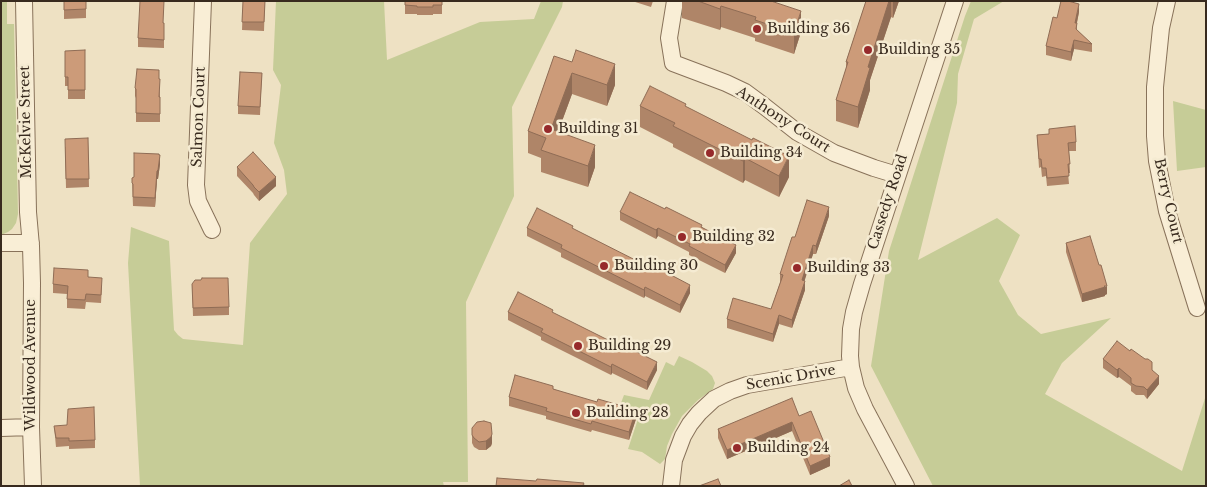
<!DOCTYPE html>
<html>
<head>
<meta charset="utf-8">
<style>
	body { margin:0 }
	#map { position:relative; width:1207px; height:487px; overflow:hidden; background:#eee1c3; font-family:"Libre Baskerville",serif }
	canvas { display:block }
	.frame { position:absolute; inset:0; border:2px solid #382a1e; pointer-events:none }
</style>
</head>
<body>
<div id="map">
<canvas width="1207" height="487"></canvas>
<div class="frame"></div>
</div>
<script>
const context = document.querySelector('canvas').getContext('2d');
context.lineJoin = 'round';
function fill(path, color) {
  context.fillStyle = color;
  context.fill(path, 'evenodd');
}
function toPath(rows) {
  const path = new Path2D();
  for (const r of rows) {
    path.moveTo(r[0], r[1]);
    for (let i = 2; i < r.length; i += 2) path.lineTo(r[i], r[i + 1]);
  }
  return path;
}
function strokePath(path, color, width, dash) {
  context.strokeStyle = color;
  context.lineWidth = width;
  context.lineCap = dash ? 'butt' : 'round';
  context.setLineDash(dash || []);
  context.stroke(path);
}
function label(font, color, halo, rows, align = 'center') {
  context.font = font + ' "Libre Baskerville",serif';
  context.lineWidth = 5;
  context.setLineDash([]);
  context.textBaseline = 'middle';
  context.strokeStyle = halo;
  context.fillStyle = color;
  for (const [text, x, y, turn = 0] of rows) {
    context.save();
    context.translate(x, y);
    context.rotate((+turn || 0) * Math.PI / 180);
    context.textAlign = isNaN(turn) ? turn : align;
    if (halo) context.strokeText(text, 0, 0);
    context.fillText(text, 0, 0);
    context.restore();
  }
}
const green = toPath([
	[1,1,7,1,7,24,14,24,18,214,16,223,12,229,8,232,1,235],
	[276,1,384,1,387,60,480,22,534,19,541,1,563,1,562,7,512,107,514,196,466,302,468,482,443,482,444,486,140,486,128,263,131,227,169,241,174,330,178,335,183,339,243,345,250,243,287,194,284,170,274,143,281,85,273,70],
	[971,1,1004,1,974,19,958,74,957,103,918,260,997,218,1020,235,999,281,1018,315,1041,334,1111,318,1062,363,1045,394,1182,471,1206,395,1206,486,933,486,871,366,889,251,965,16],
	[1173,101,1206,110,1206,167,1177,171],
	[679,356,692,362,707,371,712,376,715,383,713,389,698,400,682,416,672,434,667,446,665,459,660,464,642,452,628,449,638,419,634,414,619,408,624,395,649,400,666,362,674,366]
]);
const minor = toPath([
	[24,1,28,212,31,246,32,283,31,427,33,486],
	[203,1,196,185,198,201,212,230],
	[675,1,669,38,673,63,726,83,745,92,764,106,797,132,834,153,874,168,897,175],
	[1167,1,1161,28,1155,87,1155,136,1157,161,1167,211,1197,308],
	[1,243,31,243],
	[1,428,31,427],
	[671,486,674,460,683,436,690,424,699,413,714,399,730,391,747,385,851,367],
	[906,486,865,409,856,388,851,367,850,356,851,329,854,312,862,284,955,1]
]);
const wall = toPath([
	[64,1,86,9,86,18,64,19],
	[243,1,265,1,264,31,242,30],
	[405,1,442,1,442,14,433,14,433,15,417,15,417,14,405,14],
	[632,1,653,1,651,7],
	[682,1,771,1,801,32,794,54,755,41,755,38,721,27,720,30,682,18],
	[866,1,899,1,893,18,891,17,870,80,870,90,858,128,836,121,836,100,846,69,846,62],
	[1079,12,1077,23,1077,30,1092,44,1092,52,1074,49,1071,61,1046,55,1046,46,1057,18],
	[164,23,164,48,138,47,138,38],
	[85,50,85,99,68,99,68,86,65,86,65,52],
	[554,56,615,85,607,106,572,94,558,132,595,167,588,187,541,172,541,158,528,153,528,131],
	[262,73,260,115,238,114,238,106],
	[159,79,160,97,160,122,136,122,136,98,135,96,135,88],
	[640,106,686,107,789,177,779,197,745,180,743,183,673,147,673,144,640,127],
	[1049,129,1076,142,1076,151,1069,151,1070,173,1068,173,1069,184,1047,186,1046,176,1042,177,1041,167,1039,168,1037,135,1049,134],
	[88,138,89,187,66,188,65,147],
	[160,164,158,179,157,179,155,207,133,206,132,178],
	[237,167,276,186,259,201,254,195,253,193,237,176],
	[620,212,702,227,736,253,725,273,689,255,689,252,658,236,656,239,620,220],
	[829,216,816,254,813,254,804,281,805,290,792,328,779,324,773,342,727,328,727,319,771,309,780,283,780,274,795,237],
	[527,228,573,229,690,293,680,313,645,296,644,298,561,257,561,253,527,236],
	[1066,243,1107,294,1105,295,1105,296,1082,302,1066,252],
	[88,277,102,286,101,303,86,302,85,309,67,308,67,294,53,293,53,284],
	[192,284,229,307,229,315,193,316],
	[508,312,553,313,657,370,647,390,612,373,611,375,541,340,541,337,508,320],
	[1103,359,1152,370,1159,384,1147,399,1144,395,1136,395,1131,391,1131,386,1119,377,1117,378,1103,368],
	[553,389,636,419,629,440,592,430,591,432,546,419,546,416,509,406,509,397],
	[799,416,830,466,810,475,792,431,727,459,718,438,718,429],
	[54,426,95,440,95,448,69,449,69,446,56,447],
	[472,428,492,443,491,446,486,450,479,450,474,447,472,443]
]);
const shadedWall = toPath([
	[889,1,891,1,891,17,870,80,870,90,858,128,858,107,868,67],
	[893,1,899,1,893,18],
	[1079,4,1079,12,1075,31,1075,23],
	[721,6,721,27,720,30,720,9],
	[801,11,801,32,794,54,794,33],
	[1074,40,1074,49,1071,61,1071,52],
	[615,64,615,85,607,106,607,85],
	[572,73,572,94,551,151,551,129],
	[595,145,595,167,588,187,588,166],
	[160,155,160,164,158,179,157,179,155,207,155,198,157,171],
	[789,156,789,177,779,197,779,176],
	[745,158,745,180,743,183,743,161],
	[276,177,276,186,259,201,259,192],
	[829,207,829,216,816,254,816,246],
	[658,228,658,236,656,239,656,230],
	[736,245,736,253,725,273,725,265],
	[813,245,813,254,802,289,802,280],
	[805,281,805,290,792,328,792,320],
	[690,285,690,293,680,313,680,305],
	[1107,286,1107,294,1105,295,1105,296,1082,302,1082,294],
	[645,287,645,296,644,298,644,290],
	[779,315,779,324,773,342,773,334],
	[657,362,657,370,647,390,647,382],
	[612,364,612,373,611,375,611,367],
	[1119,368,1119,377,1117,378,1117,370],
	[1159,376,1159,384,1147,399,1147,390],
	[636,410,636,419,629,440,629,432],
	[792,422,792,431,727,459,727,450],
	[492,434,492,443,491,446,486,450,486,441],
	[830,457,830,466,810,475,810,466]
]);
const building = toPath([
	[64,1,86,1,86,9,64,10,64,1],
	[140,1,164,1,163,23,164,23,164,40,138,38,140,1],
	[243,1,265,1,264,22,242,22,243,1],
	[405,1,442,1,442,5,433,5,433,7,417,7,417,6,405,5,405,1],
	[698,1,771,1,801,11,794,33,755,20,756,17,721,6,720,9,698,1],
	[866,1,889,1,868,67,870,68,858,107,836,100,848,62,846,62,866,1],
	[1061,1,1068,1,1079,4,1075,23,1077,23,1076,29,1092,44,1074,40,1071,52,1046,46,1053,17,1057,18,1061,1],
	[85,50,85,90,68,90,68,77,65,77,65,51,85,50],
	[576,50,615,64,607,85,572,73,551,129,595,145,588,166,541,150,546,138,528,131,554,56,572,62,576,50],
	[137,69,159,70,159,79,160,79,159,97,160,97,160,114,136,113,136,89,135,88,137,69],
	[240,72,262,73,260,107,238,106,240,72],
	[650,86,686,104,685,106,752,140,753,138,789,156,779,176,745,158,743,161,673,126,675,123,640,106,650,86],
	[1075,126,1076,142,1068,143,1070,164,1068,164,1069,176,1047,178,1046,168,1042,168,1041,159,1039,159,1037,135,1049,134,1049,129,1075,126],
	[88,138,89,179,66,179,65,139,88,138],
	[253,152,276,177,259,192,254,187,253,185,237,167,253,152],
	[134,153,159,154,159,155,160,155,158,170,157,171,155,198,133,197,133,184,132,183,132,178,134,177,134,153],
	[630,192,665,209,666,207,702,225,701,227,736,245,725,265,689,246,690,244,658,228,656,230,620,212,630,192],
	[807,200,829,207,816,246,813,245,802,280,805,281,792,320,779,315,773,334,727,319,733,298,771,309,783,275,780,274,792,237,795,237,807,200],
	[537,208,573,226,572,228,653,269,654,266,690,285,680,305,645,287,644,290,561,248,562,245,527,228,537,208],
	[1090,236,1099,265,1101,265,1107,286,1104,286,1105,287,1082,294,1066,243,1090,236],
	[54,268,88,270,88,277,102,278,101,295,86,294,85,300,67,299,68,286,53,284,54,268],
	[202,278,228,278,229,307,193,308,192,284,195,280,201,280,202,278],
	[518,292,553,310,552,312,620,346,621,344,657,362,647,382,612,364,611,367,541,332,543,329,508,312,518,292],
	[1117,341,1130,351,1131,349,1145,359,1148,359,1152,362,1152,370,1159,376,1147,390,1144,387,1136,386,1131,383,1131,378,1119,368,1117,370,1103,359,1117,341],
	[515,375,553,386,553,389,597,402,598,399,636,410,629,432,592,421,591,424,546,411,547,408,509,397,515,375],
	[792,398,799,416,811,411,830,457,810,466,792,422,727,450,718,429,792,398],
	[94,407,95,440,69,441,69,438,56,438,54,426,67,425,68,409,94,407],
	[484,421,491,423,492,434,491,437,486,441,479,442,474,438,472,435,472,428,477,422,484,421],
	[497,478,536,481,537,479,584,483,583,485,588,486,496,486,497,478],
	[718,479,721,486,699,486,718,479],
	[849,480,852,486,839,486,849,480]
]);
const markers = [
	[757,29,5,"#962a2b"],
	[868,50,5,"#962a2b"],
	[548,129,5,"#962a2b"],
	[710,153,5,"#962a2b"],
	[682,237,5,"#962a2b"],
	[604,266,5,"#962a2b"],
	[797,268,5,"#962a2b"],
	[578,346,5,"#962a2b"],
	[576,413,5,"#962a2b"],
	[737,448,5,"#962a2b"]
];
const poiNames = [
	["Building 36",767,29],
	["Building 35",878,50],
	["Building 31",558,129],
	["Building 34",720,153],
	["Building 32",692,237],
	["Building 30",614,266],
	["Building 33",807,268],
	["Building 29",588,346],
	["Building 28",586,413],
	["Building 24",747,448]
];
const streetNames = [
	["Salmon Court",199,117,-88],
	["Anthony Court",783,120,33],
	["McKelvie Street",26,122,-91],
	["Berry Court",1168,201,77],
	["Cassedy Road",888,202,-72],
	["Wildwood Avenue",31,365,-90],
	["Scenic Drive",791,378,-10]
];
fill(green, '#c6cc97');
strokePath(minor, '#88725a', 18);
strokePath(minor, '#f9eed6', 16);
fill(wall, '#af8568');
fill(shadedWall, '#8f6c55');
fill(building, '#cc9b79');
strokePath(building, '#8f6c55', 1);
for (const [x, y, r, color] of markers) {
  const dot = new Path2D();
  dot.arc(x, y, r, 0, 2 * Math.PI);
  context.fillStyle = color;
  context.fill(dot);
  strokePath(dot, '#f5ebd2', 2);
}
label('14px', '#382a1e', '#f5ebd2', poiNames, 'left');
label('14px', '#382a1e', '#f5ebd2', streetNames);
</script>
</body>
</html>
